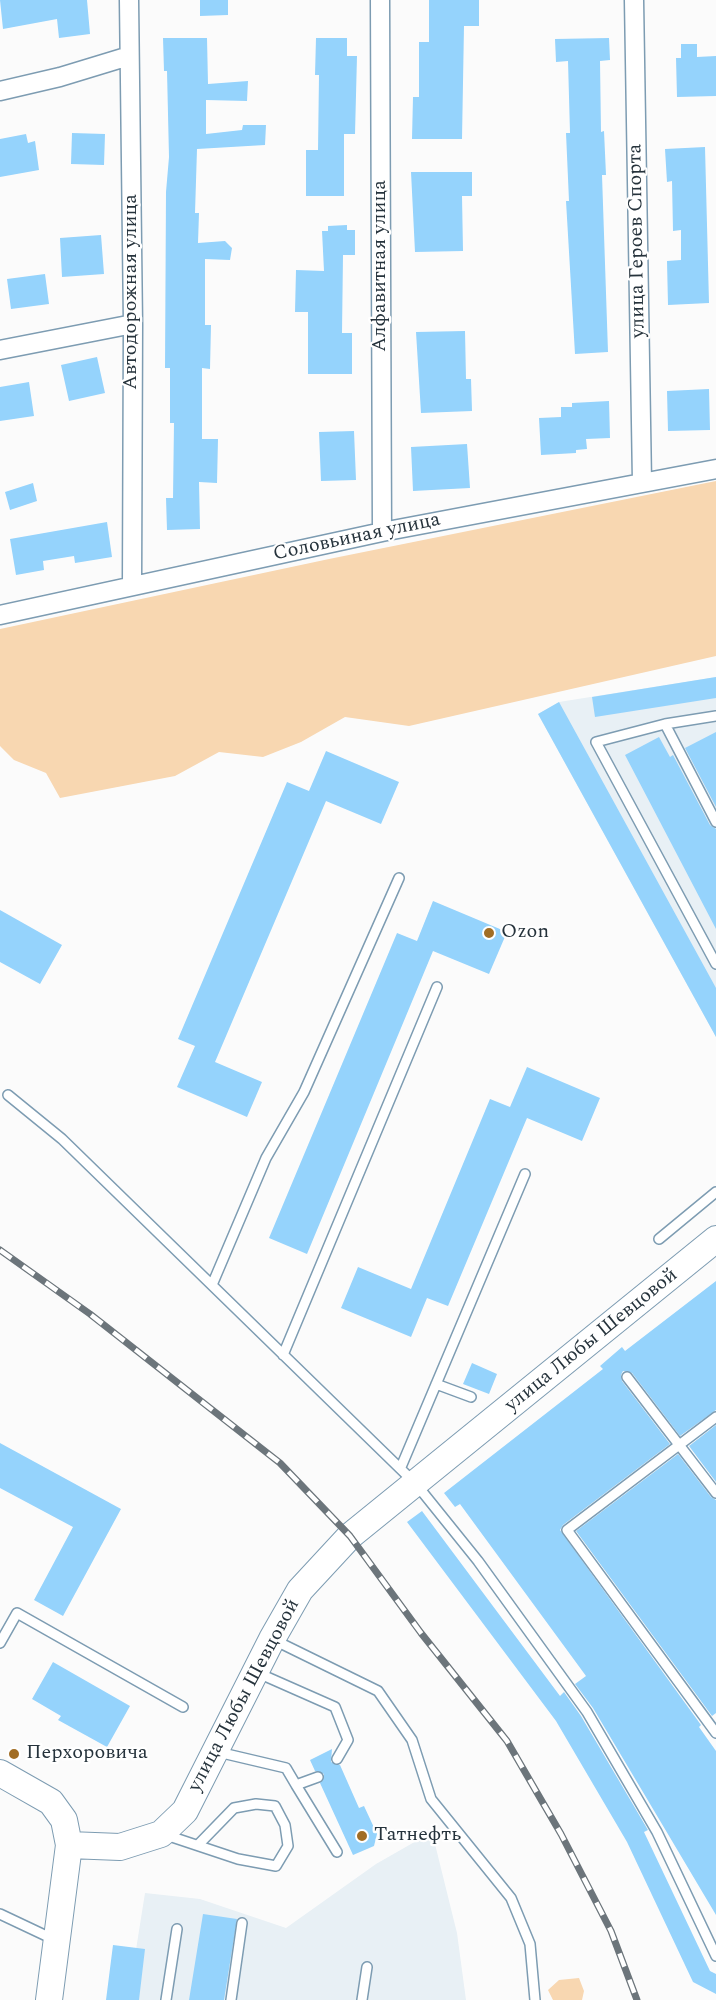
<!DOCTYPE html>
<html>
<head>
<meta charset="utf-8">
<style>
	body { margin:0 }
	canvas { display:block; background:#fbfbfb }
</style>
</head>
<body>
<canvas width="716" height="2000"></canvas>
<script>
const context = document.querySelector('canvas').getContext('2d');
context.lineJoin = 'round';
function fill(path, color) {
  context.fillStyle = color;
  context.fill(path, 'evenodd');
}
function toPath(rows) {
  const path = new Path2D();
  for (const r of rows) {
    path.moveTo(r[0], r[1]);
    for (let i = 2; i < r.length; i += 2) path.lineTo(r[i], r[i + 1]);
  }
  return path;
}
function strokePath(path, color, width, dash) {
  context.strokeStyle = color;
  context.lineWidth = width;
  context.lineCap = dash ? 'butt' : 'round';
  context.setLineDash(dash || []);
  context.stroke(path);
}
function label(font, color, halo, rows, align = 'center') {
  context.font = font + ' Spectral,serif';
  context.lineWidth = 4.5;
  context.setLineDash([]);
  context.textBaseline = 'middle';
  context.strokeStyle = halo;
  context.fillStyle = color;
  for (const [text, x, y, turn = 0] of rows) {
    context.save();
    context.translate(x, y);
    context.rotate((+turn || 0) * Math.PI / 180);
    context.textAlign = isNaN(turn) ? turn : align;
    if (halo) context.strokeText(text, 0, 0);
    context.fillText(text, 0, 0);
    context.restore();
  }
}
const built = toPath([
	[716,677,716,1037,538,714,559,702],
	[432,1832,457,1933,466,2000,128,2000,145,1893,200,1899,286,1928,376,1864]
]);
const green = toPath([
	[716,481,716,656,409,726,345,717,301,742,263,757,219,752,175,776,60,798,46,773,14,760,0,746,0,629,329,559],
	[579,1978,584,1991,582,2000,553,2000,548,1990,559,1980]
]);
const building = toPath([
	[0,0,87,0,90,34,59,38,57,19,3,29],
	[200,0,228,0,228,15,200,16],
	[429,0,479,0,479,26,464,26,462,139,412,139,413,97,419,97,419,42,429,42],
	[163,38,207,38,208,84,248,81,247,101,206,100,206,134,242,130,243,125,266,125,265,145,197,149,195,213,199,213,198,243,225,241,232,248,230,260,205,259,205,325,211,325,210,369,202,368,202,439,218,439,217,483,199,482,200,529,167,530,166,498,173,498,174,423,170,423,170,368,165,368,166,192,169,157,167,71,164,71],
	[316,38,347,38,347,56,357,56,355,134,344,134,344,196,306,196,306,150,318,150,319,75,315,75],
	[609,38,610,60,600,61,601,132,604,131,606,175,602,175,608,352,575,354,566,201,569,201,566,133,570,133,568,61,556,62,555,39],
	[681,44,697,44,697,57,716,56,716,96,677,97,676,58,681,58],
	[72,133,105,134,104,165,71,164],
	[26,134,28,143,35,141,39,170,0,177,0,139],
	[705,147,709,303,668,305,667,261,681,260,681,230,673,231,672,181,667,182,665,149],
	[411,172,472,172,472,196,462,196,463,251,415,252],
	[347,225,347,230,355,230,355,255,343,255,342,333,352,333,352,374,308,374,308,312,295,312,296,270,324,271,322,231,328,231,328,226],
	[101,235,104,274,62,277,60,238],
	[45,274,49,304,11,309,7,279],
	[465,331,466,379,471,379,472,411,421,413,416,332],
	[97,357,105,393,69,401,61,365],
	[29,382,34,416,0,421,0,387],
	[709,389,710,430,668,431,667,391],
	[609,401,610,438,586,439,587,449,576,450,576,453,541,455,539,418,561,417,561,407,572,407,572,403],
	[354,431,356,480,321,481,319,432],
	[467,444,470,488,413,491,411,447],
	[33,483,37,501,10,510,5,492],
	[107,522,112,557,75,563,74,556,43,561,44,570,16,575,10,539],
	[716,677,716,698,595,717,592,697],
	[559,702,716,988,716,1037,538,714],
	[716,732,716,807,685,748],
	[659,737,670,757,673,755,710,825,716,829,716,929,625,755],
	[326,751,399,782,381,824,326,801,215,1062,262,1082,247,1117,177,1087,195,1046,178,1039,287,782,309,791],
	[433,901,507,932,489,974,433,951,307,1254,269,1238,397,933,417,941],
	[0,910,62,945,40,984,0,962],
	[527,1067,600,1098,582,1141,527,1118,448,1306,427,1298,411,1337,341,1308,358,1267,411,1289,490,1099,510,1107],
	[716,1281,716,1410,680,1436,632,1373,623,1371,621,1375,622,1381,670,1444,563,1525,560,1530,701,1725,699,1727,716,1751,716,1915,593,1708,575,1684,586,1676,460,1504,455,1507,444,1493,603,1369,600,1366,622,1347,625,1351],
	[472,1363,497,1374,489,1394,463,1384],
	[716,1425,716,1482,689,1446],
	[0,1443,121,1509,63,1616,34,1600,73,1527,0,1488],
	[678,1454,711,1497,716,1500,716,1713,712,1716,576,1531],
	[422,1511,560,1696,564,1692,581,1716,648,1830,644,1832,710,1971,716,1974,716,1994,693,1982,627,1842,556,1721,407,1522],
	[53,1662,130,1706,107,1747,58,1720,61,1716,32,1699],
	[332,1749,331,1762,340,1765,359,1808,364,1806,377,1834,374,1846,353,1855,320,1783,324,1774,315,1771,310,1760],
	[203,1914,237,1919,224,2000,189,2000],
	[113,1945,145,1949,139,2000,106,2000]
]);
const lane = toPath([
	[716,716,665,724,596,742,716,964],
	[665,724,716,822],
	[8,1095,62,1139,416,1484,478,1561,587,1712,657,1832,716,1956],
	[659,1239,716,1192],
	[212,1285,266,1158,304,1092,399,878],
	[283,1355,437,987],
	[627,1377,716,1493],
	[436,1384,471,1397],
	[716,1417,567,1530,716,1733],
	[401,1467,525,1174],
	[274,1640,378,1691,412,1740,431,1799,511,1898,530,1944,535,2000],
	[0,1643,17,1613,183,1707],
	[258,1673,335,1707,348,1740,337,1759],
	[218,1752,286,1768,296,1785,318,1777],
	[296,1785,337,1852],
	[166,1835,238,1859,276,1866,288,1846,285,1825,275,1806,256,1804,234,1808,199,1844],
	[0,1914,55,1940],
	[166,2000,177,1929],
	[231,2000,242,1923],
	[362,2000,367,1967]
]);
const street = toPath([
	[129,0,133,324,132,585],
	[380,0,382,532],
	[634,0,642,482],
	[0,91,60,77,129,56],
	[0,350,133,324],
	[0,615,382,532,716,469]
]);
const secondary = toPath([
	[0,1773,51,1802,64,1820,69,1845,49,2000],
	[69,1845,120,1847,161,1834,185,1811,272,1639,300,1590,350,1536,716,1239]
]);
const rail = toPath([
	[0,1250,90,1314,280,1463,350,1536,421,1633,507,1741,561,1834,611,1931,637,2000]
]);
const markers = [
	[489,933,6,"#a16d24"],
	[14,1754,6,"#a16d24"],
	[362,1836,6,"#a16d24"]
];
const streetNames = [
	["улица Героев Спорта",638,241,-91],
	["Алфавитная улица",381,266,-90],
	["Автодорожная улица",132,292,-90],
	["Соловьиная улица",357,538,-12],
	["улица Любы Шевцовой",592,1341,-39],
	["улица Любы Шевцовой",245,1696,-62]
];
const poiNames = [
	["Ozon",501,933],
	["Перхоровича",26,1754],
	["Татнефть",374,1836]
];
fill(built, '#e8f0f5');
fill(green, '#f8d7b1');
fill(building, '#95d3fc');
strokePath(lane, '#7d9cb2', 12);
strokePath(street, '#7d9cb2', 21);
strokePath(secondary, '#7d9cb2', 28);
strokePath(lane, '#fff', 9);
strokePath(street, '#fff', 18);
strokePath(secondary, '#fff', 26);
strokePath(rail, '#6c757b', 7);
strokePath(rail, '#fff', 4.5, [14]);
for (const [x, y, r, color] of markers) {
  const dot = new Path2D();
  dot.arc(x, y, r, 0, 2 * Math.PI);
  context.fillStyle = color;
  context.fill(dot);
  strokePath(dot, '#fff', 2);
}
label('20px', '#26333c', '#fff', streetNames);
label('20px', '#26333c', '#fff', poiNames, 'left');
</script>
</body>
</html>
